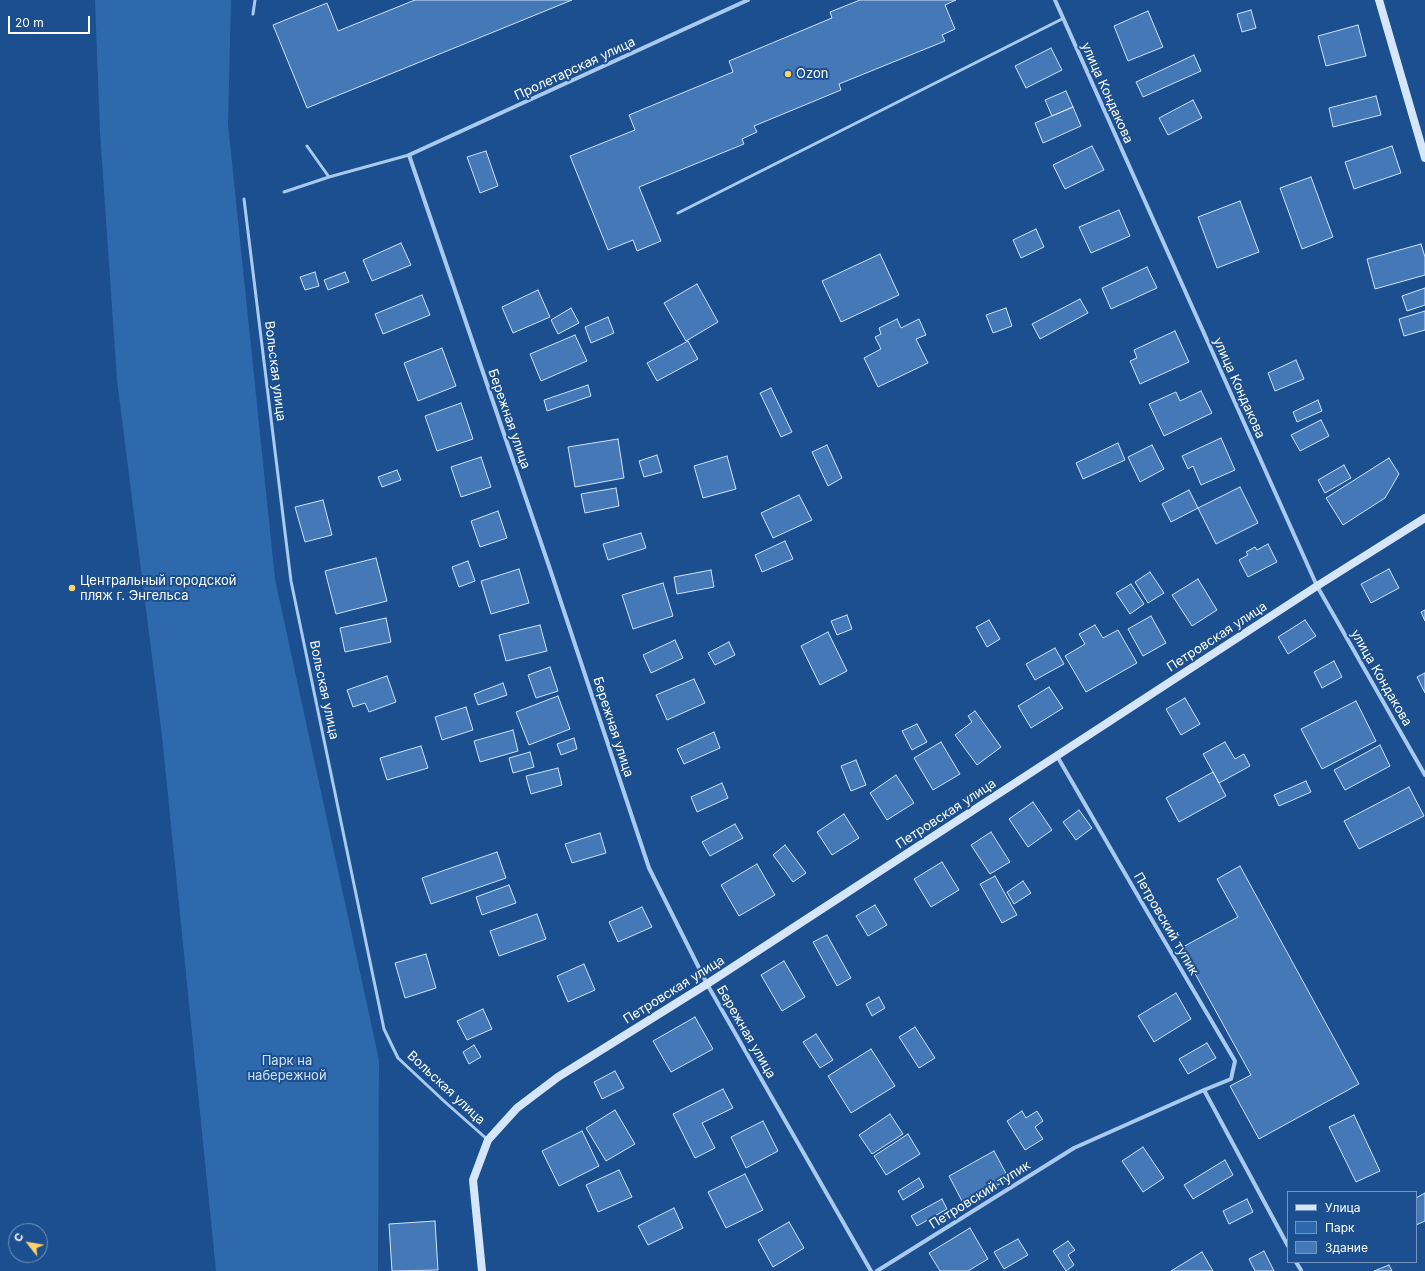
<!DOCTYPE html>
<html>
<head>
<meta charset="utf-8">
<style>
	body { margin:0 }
	#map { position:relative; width:1425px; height:1271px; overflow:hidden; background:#1b4f8f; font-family:Inter,sans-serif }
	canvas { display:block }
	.legend { position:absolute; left:1287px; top:1191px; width:130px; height:72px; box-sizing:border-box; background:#1b4f8f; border:1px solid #7695bc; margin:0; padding:5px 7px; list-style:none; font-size:12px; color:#fff }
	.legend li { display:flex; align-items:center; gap:8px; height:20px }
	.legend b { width:20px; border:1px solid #7695bc }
	.north { position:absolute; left:8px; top:1223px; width:40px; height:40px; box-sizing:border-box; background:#1b4f8f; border:1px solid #7695bc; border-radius:50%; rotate:301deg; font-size:11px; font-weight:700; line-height:16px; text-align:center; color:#fff }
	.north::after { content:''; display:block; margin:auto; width:14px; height:18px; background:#ffd166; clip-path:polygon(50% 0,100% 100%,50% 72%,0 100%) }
	.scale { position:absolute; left:8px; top:16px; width:82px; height:18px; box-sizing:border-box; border:2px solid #fff; border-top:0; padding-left:5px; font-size:12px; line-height:14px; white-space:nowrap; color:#fff; -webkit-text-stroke:3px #1b4f8f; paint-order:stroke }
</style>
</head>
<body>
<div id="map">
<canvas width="1425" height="1271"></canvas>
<ul class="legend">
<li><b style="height:5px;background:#d6e6fa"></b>Улица</li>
<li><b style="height:11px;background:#2e69ad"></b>Парк</li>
<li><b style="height:11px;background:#4478b7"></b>Здание</li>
</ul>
<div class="north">С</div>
<div class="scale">20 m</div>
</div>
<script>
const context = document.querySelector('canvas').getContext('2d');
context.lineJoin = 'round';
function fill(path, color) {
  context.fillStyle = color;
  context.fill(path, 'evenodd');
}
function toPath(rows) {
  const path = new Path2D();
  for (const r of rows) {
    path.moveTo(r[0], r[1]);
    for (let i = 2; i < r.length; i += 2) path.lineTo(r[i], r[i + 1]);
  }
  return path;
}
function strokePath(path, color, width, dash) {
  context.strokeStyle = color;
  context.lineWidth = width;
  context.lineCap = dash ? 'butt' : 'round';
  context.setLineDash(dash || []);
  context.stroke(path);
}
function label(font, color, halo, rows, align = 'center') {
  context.font = font + ' Inter,sans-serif';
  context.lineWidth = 4;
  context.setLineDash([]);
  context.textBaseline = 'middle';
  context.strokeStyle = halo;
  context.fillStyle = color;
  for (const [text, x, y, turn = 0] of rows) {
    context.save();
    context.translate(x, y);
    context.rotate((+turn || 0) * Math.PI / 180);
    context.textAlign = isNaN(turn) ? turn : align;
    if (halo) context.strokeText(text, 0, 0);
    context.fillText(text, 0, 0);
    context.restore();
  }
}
const green = toPath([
	[95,0,231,0,228,124,275,579,379,1060,378,1271,216,1271,162,736,117,380,100,132]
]);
const building = toPath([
	[415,0,572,0,307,108,273,25,327,3,338,31,415,0],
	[860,0,956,0,945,5,955,29,942,35,945,41,839,84,841,90,754,126,757,132,742,139,744,144,639,187,661,241,637,251,633,240,608,250,570,156,635,130,629,115,733,72,729,61,832,18,830,12,860,0],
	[1251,10,1256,28,1242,32,1237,14,1251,10],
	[1148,11,1163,47,1128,61,1114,26,1148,11],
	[1358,25,1366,56,1326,66,1318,36,1358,25],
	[1051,48,1062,70,1026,88,1015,66,1051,48],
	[1194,55,1201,71,1143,97,1136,82,1194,55],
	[1066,91,1073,107,1052,116,1045,100,1066,91],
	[1376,96,1381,115,1333,127,1329,108,1376,96],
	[1193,100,1202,118,1168,135,1159,118,1193,100],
	[1073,107,1081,126,1043,143,1035,123,1073,107],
	[1092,146,1104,170,1065,189,1053,165,1092,146],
	[1392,146,1401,173,1354,189,1345,162,1392,146],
	[486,151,498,186,480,193,467,157,486,151],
	[1311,177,1333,237,1302,249,1280,188,1311,177],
	[1240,201,1259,252,1217,268,1198,217,1240,201],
	[1119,210,1130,236,1091,253,1079,227,1119,210],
	[1036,229,1044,247,1021,258,1013,240,1036,229],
	[401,243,411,265,372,281,363,260,401,243],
	[1421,244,1425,257,1425,275,1375,289,1367,259,1421,244],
	[880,254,899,295,841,322,822,281,880,254],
	[1147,267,1157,288,1111,309,1102,288,1147,267],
	[315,272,319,286,305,290,300,277,315,272],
	[345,272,349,282,328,290,324,280,345,272],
	[697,284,718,322,686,341,664,303,697,284],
	[1425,288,1425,305,1407,311,1402,296,1425,288],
	[538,290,550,317,513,333,502,307,538,290],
	[422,295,430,315,383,334,375,314,422,295],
	[1080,299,1088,313,1040,339,1032,324,1080,299],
	[571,308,579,323,558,334,551,320,571,308],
	[1006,308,1012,326,993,333,986,315,1006,308],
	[1425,311,1425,330,1404,336,1399,319,1425,311],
	[608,317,614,333,591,343,585,327,608,317],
	[897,319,901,328,919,319,926,335,916,339,928,363,878,387,864,358,881,349,875,337,881,334,879,328,897,319],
	[1175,331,1189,362,1140,384,1130,361,1137,358,1134,350,1175,331],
	[575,335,587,361,541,381,530,354,575,335],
	[688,341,698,359,657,381,647,363,688,341],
	[442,348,456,386,418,401,404,363,442,348],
	[1296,360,1304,379,1275,391,1268,373,1296,360],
	[588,385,591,396,547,411,544,400,588,385],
	[771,388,792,432,781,437,760,393,771,388],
	[1201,391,1212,413,1164,436,1149,404,1176,392,1180,401,1201,391],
	[1318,400,1322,411,1297,422,1293,412,1318,400],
	[461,403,473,439,437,451,425,416,461,403],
	[1321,420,1329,436,1300,451,1291,435,1321,420],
	[1221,438,1235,470,1201,485,1193,466,1188,469,1182,456,1221,438],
	[618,439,624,478,575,487,568,447,618,439],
	[1118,443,1125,460,1083,479,1076,463,1118,443],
	[827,445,842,478,828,486,812,452,827,445],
	[1152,445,1164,469,1140,482,1128,457,1152,445],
	[657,455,662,472,644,477,639,461,657,455],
	[727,456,736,489,703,498,694,466,727,456],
	[481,457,491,487,461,497,451,467,481,457],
	[1389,458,1399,474,1385,498,1343,525,1326,498,1389,458],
	[1344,465,1351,478,1325,493,1318,480,1344,465],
	[397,470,401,480,382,487,378,477,397,470],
	[1240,487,1258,523,1216,544,1198,508,1240,487],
	[616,488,619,506,585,513,581,494,616,488],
	[1189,490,1198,508,1171,522,1162,504,1189,490],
	[799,495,812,520,773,538,761,513,799,495],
	[323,500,332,535,305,542,295,507,323,500],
	[498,511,507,538,480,547,471,521,498,511],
	[641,533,646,548,608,560,603,544,641,533],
	[785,541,793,559,762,572,755,555,785,541],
	[1268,544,1277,562,1248,577,1239,560,1248,555,1246,552,1255,547,1257,550,1268,544],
	[376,558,387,601,336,614,325,571,376,558],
	[468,561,475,581,459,587,452,567,468,561],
	[519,569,529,603,491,614,481,581,519,569],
	[1389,569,1399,588,1371,603,1361,584,1389,569],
	[711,570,714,587,677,594,674,577,711,570],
	[1150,572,1164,593,1148,603,1135,582,1150,572],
	[1198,579,1217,610,1192,626,1172,595,1198,579],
	[663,583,673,616,633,629,622,595,663,583],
	[1131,584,1144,604,1130,614,1116,593,1131,584],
	[1425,610,1425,621,1421,612,1425,610],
	[847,615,852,629,837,635,831,621,847,615],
	[1151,616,1166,643,1143,656,1128,629,1151,616],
	[386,618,391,642,345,652,340,628,386,618],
	[989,620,1000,639,987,647,976,627,989,620],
	[1305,620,1316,636,1288,654,1278,637,1305,620],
	[540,625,547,651,506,661,499,635,540,625],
	[1095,625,1103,638,1118,630,1137,663,1086,692,1065,656,1085,644,1079,634,1095,625],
	[828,632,847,671,820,685,801,646,828,632],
	[675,640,683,658,651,673,643,655,675,640],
	[729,642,735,655,715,665,708,653,729,642],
	[1055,648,1064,664,1035,680,1026,664,1055,648],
	[1334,661,1342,677,1322,688,1314,672,1334,661],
	[550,667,558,691,536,698,528,675,550,667],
	[1425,673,1425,693,1417,677,1425,673],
	[387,676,396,702,369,712,365,703,353,707,347,690,387,676],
	[694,679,705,703,667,720,656,695,694,679],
	[503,683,507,695,478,705,474,694,503,683],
	[1049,687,1063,708,1031,728,1018,706,1049,687],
	[558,696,570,729,529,745,516,712,558,696],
	[1185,698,1200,724,1181,735,1166,709,1185,698],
	[1356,701,1376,741,1322,769,1301,729,1356,701],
	[466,707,473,730,442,740,435,717,466,707],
	[975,711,1001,747,977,765,955,735,972,722,968,716,975,711],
	[917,724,927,742,912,750,902,731,917,724],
	[513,730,518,751,480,762,474,741,513,730],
	[714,732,720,748,684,764,677,749,714,732],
	[574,738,577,749,561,755,557,744,574,738],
	[941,742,960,774,933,790,914,758,941,742],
	[1225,742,1235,759,1244,754,1250,766,1219,783,1203,754,1225,742],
	[1380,745,1390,766,1345,790,1334,770,1380,745],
	[421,746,428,768,387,780,380,758,421,746],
	[530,752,534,767,513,773,509,758,530,752],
	[856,760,866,785,851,791,841,766,856,760],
	[558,768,562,785,531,794,526,776,558,768],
	[1213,772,1226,796,1179,822,1166,798,1213,772],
	[896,775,914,803,887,820,870,793,896,775],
	[1306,781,1311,792,1279,806,1274,795,1306,781],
	[722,783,728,798,697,812,691,797,722,783],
	[1409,787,1424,816,1359,849,1344,821,1409,787],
	[1033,802,1052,830,1028,847,1009,819,1033,802],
	[1079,810,1092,828,1076,840,1063,822,1079,810],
	[844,814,859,838,832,855,817,832,844,814],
	[735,824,743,838,710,856,702,842,735,824],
	[991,832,1010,862,990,874,971,845,991,832],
	[600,833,606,853,572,863,565,844,600,833],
	[785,845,806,873,793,882,773,855,785,845],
	[497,852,506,878,431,904,422,878,497,852],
	[942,862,959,890,931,907,914,879,942,862],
	[757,864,775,895,739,916,721,885,757,864],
	[1240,866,1359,1084,1259,1139,1230,1086,1251,1075,1181,948,1238,917,1217,879,1240,866],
	[995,876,1017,915,1002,923,980,884,995,876],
	[1023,881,1031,893,1014,904,1007,892,1023,881],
	[509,885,516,903,482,915,476,897,509,885],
	[875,905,887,925,868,936,856,916,875,905],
	[642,907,652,927,618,942,609,922,642,907],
	[537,914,546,939,499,956,490,931,537,914],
	[827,935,851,978,837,986,813,942,827,935],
	[426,954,436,988,405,998,395,963,426,954],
	[784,961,805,997,782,1011,761,975,784,961],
	[584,964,595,990,568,1002,557,976,584,964],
	[1176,993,1191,1019,1154,1042,1138,1016,1176,993],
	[879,997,885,1008,872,1016,866,1004,879,997],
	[483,1009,492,1029,467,1040,457,1021,483,1009],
	[695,1017,713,1049,671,1072,653,1041,695,1017],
	[915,1027,935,1058,919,1068,899,1037,915,1027],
	[816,1034,833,1060,820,1068,803,1042,816,1034],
	[1207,1043,1216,1058,1188,1074,1179,1059,1207,1043],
	[474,1045,481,1057,469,1064,463,1052,474,1045],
	[871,1049,895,1086,851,1113,828,1076,871,1049],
	[615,1071,624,1088,602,1099,594,1082,615,1071],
	[723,1089,733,1108,702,1123,715,1148,695,1158,673,1114,723,1089],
	[615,1110,635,1144,606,1161,586,1128,615,1110],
	[1022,1111,1026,1118,1037,1111,1043,1121,1035,1127,1043,1139,1025,1150,1007,1121,1022,1111],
	[890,1114,903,1134,872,1154,859,1135,890,1114],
	[1354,1115,1380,1171,1356,1182,1329,1127,1354,1115],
	[763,1121,778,1151,746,1168,731,1137,763,1121],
	[582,1131,599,1166,559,1186,542,1151,582,1131],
	[908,1134,920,1154,886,1175,874,1156,908,1134],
	[1143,1147,1164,1178,1143,1192,1122,1161,1143,1147],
	[994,1151,1009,1179,963,1203,949,1176,994,1151],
	[1225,1160,1233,1175,1193,1199,1184,1185,1225,1160],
	[619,1170,632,1197,598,1212,586,1185,619,1170],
	[745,1174,763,1210,726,1228,708,1192,745,1174],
	[919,1178,924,1187,903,1200,898,1191,919,1178],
	[1425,1193,1425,1221,1416,1225,1416,1198,1425,1193],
	[942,1199,947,1209,917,1226,911,1216,942,1199],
	[1247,1199,1253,1212,1229,1224,1223,1211,1247,1199],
	[674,1208,683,1228,648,1245,638,1226,674,1208],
	[435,1221,438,1270,392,1271,389,1224,435,1221],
	[789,1222,804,1248,773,1267,758,1240,789,1222],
	[970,1228,988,1259,968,1271,940,1271,929,1253,970,1228],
	[1018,1239,1028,1255,1004,1269,994,1252,1018,1239],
	[1068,1241,1075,1250,1068,1255,1074,1265,1066,1271,1053,1251,1068,1241],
	[1264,1251,1274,1271,1255,1271,1249,1259,1264,1251],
	[1202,1252,1213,1271,1171,1271,1202,1252],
	[1389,1265,1392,1271,1374,1271,1389,1265]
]);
const lane = toPath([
	[253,14,255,0],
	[307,146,329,177],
	[284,192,329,177,409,155],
	[244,199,291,581,384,1029,398,1058,445,1102,488,1140],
	[678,213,1062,19]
]);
const street = toPath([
	[748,0,409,155,551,572,649,868,707,984,871,1271],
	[1055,0,1317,586,1425,775],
	[1057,756,1145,908,1235,1061,1231,1079,1204,1090,1288,1246],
	[1296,1262,1301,1270],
	[877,1271,1074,1148,1204,1090]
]);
const secondary = toPath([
	[1379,0,1425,158],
	[482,1271,473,1180,488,1140,517,1108,558,1077,707,984,1317,586,1425,518]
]);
const markers = [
	[788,74,4,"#ffd166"],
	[72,588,4,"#ffd166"]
];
const streetNames = [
	["Пролетарская улица",575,69,-25],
	["улица Кондакова",1107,93,66],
	["Вольская улица",275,371,83],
	["улица Кондакова",1239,388,66],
	["Бережная улица",509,419,71],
	["Петровская улица",1217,637,-33],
	["улица Кондакова",1381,678,60],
	["Вольская улица",324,690,78],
	["Бережная улица",613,727,72],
	["Петровская улица",946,814,-33],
	["Петровский тупик",1166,924,60],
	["Петровская улица",674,990,-32],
	["Бережная улица",746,1032,60],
	["Вольская улица",446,1088,43],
	["Петровский тупик",980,1195,-32]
];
const poiNames = [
	["Ozon",796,74],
	["Центральный городской",80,581],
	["пляж г. Энгельса",80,596]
];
const parkNames = [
	["Парк на",287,1061],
	["набережной",287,1076]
];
fill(green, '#2e69ad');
fill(building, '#4478b7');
strokePath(building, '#cfe3fa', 1);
strokePath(lane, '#a9c9ee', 3);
strokePath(street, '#a9c9ee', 4);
strokePath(secondary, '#d6e6fa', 8);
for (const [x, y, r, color] of markers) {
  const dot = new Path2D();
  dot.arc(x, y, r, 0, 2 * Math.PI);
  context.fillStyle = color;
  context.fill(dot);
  strokePath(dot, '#1b4f8f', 1.5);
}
label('13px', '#fff', '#1b4f8f', streetNames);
label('13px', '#fff', '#1b4f8f', poiNames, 'left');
label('13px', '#cfe3fa', '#1b4f8f', parkNames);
</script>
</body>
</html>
